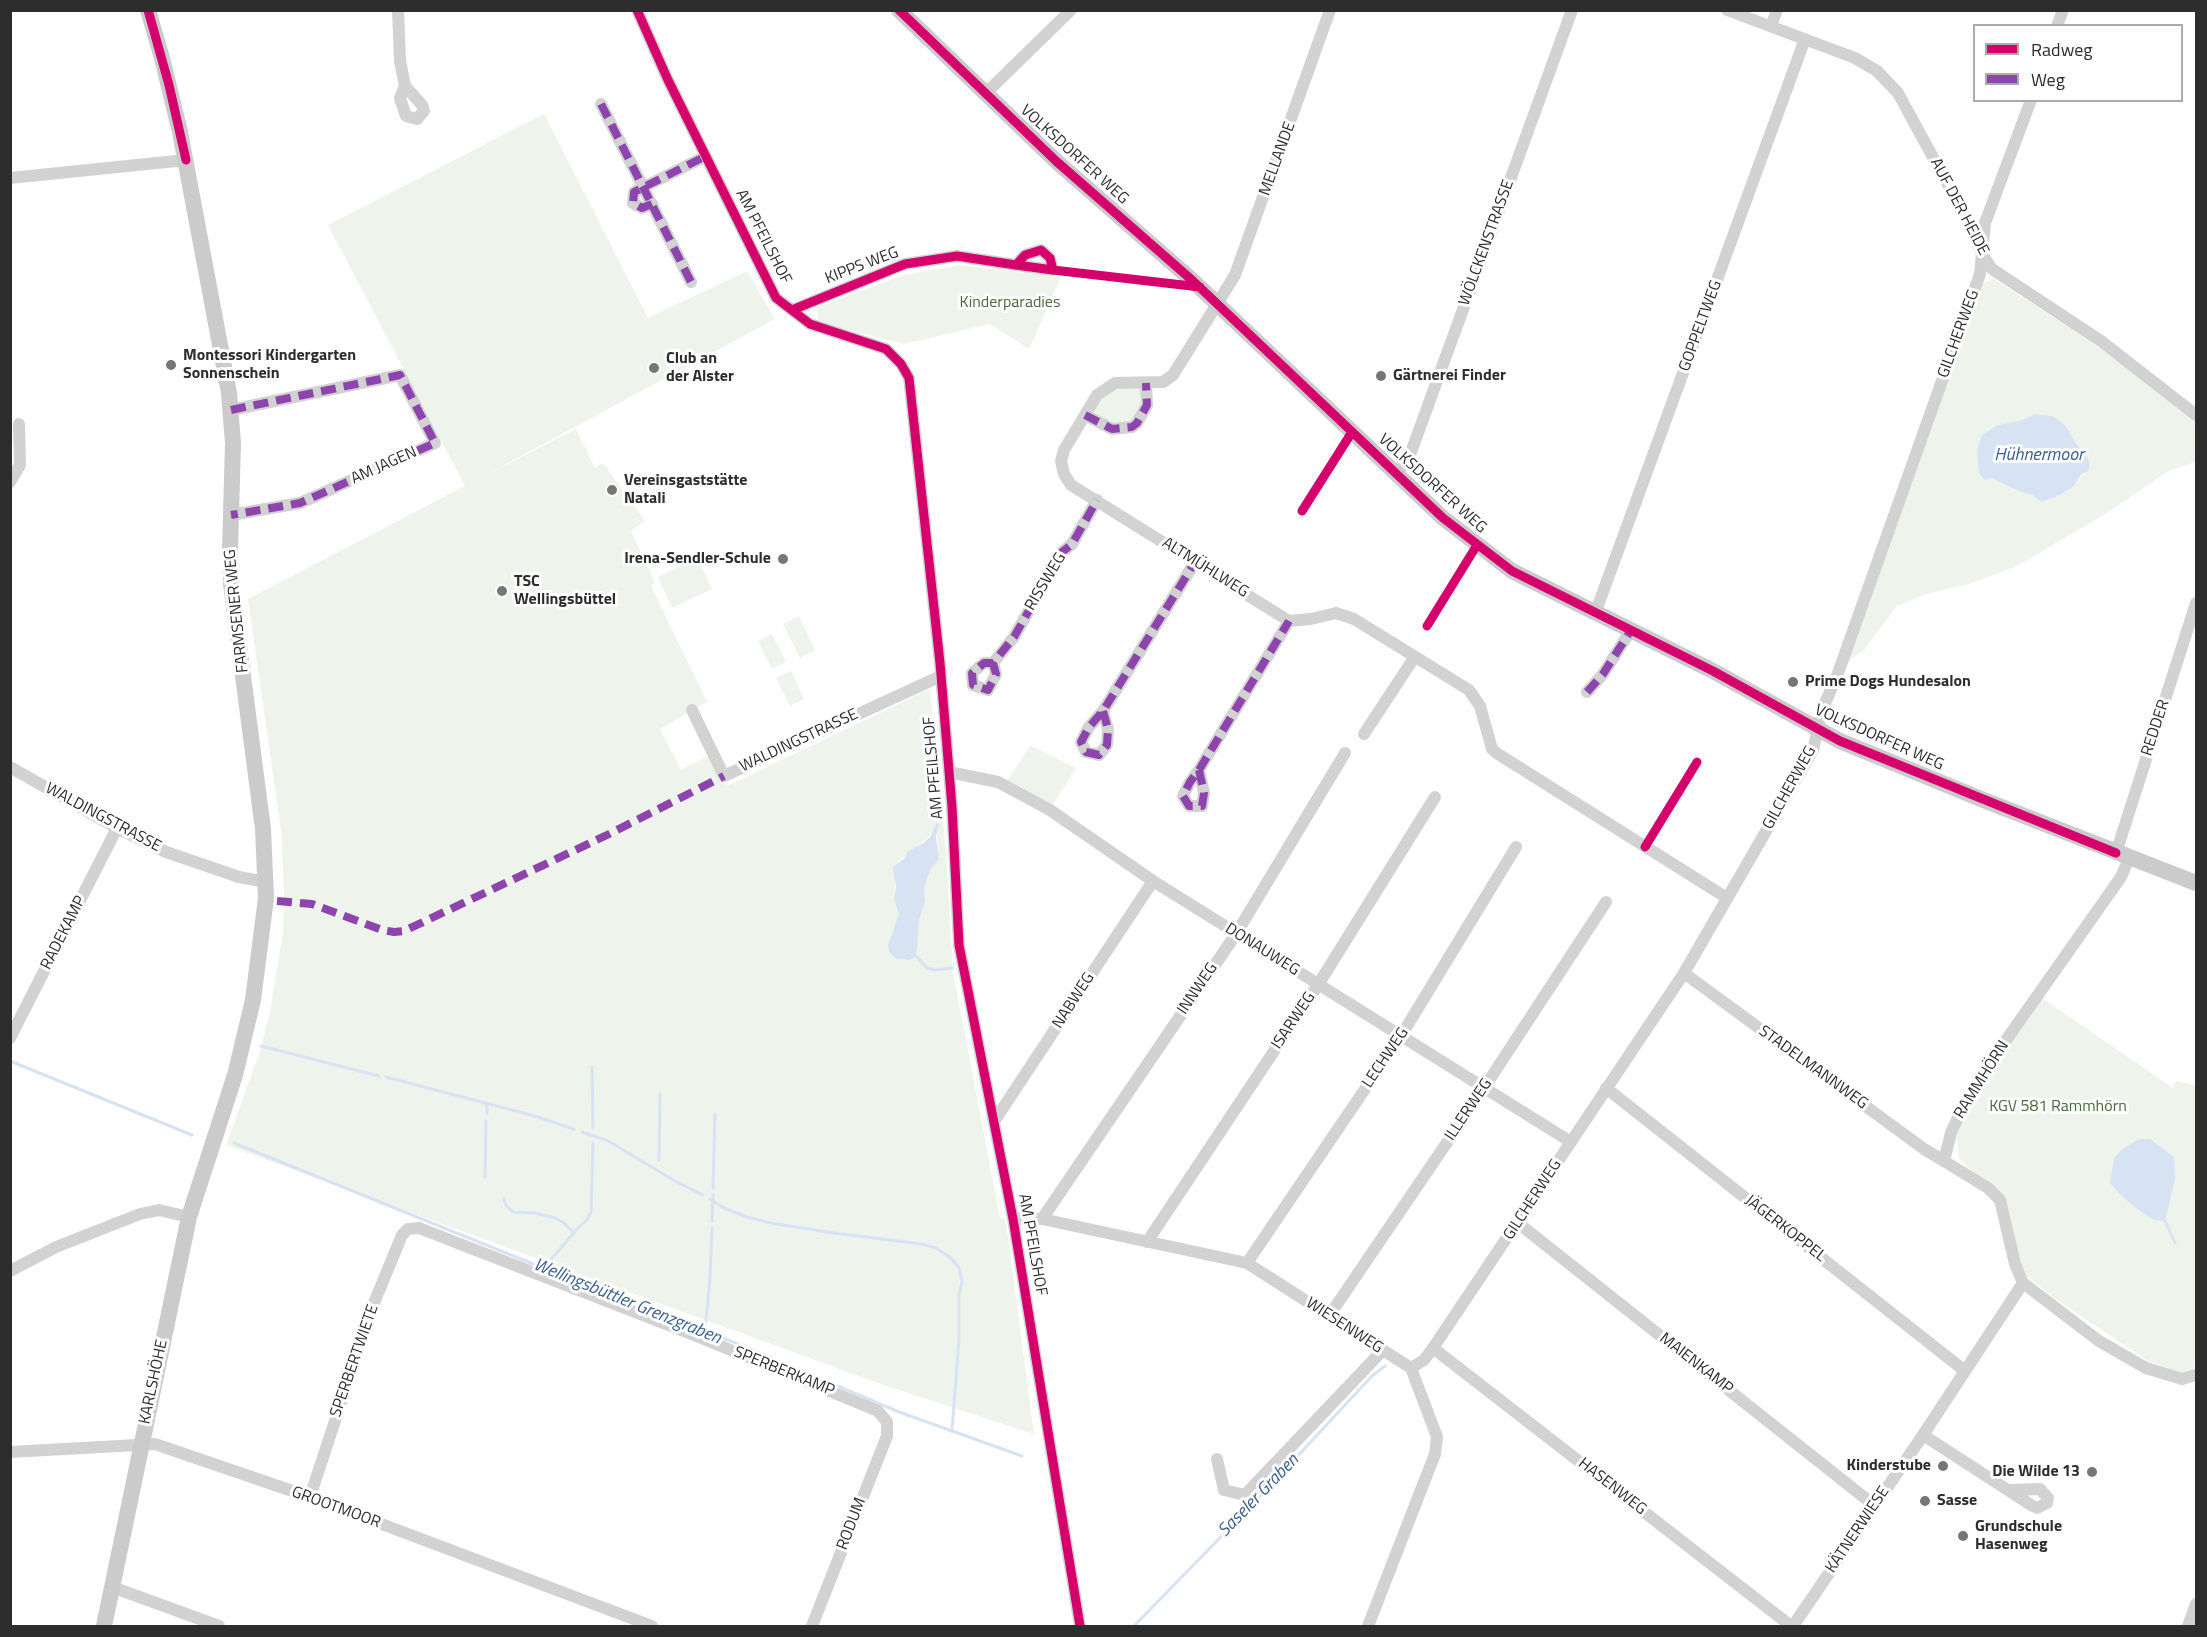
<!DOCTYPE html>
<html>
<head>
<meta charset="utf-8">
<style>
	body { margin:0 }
	#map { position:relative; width:2207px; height:1637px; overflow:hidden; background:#fff; font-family:"Titillium Web",sans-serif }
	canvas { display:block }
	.frame { position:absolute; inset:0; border:12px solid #2d2d2d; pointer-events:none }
	.legend { position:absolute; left:1973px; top:24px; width:210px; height:78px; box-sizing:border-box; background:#fff; border:2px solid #ababab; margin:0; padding:8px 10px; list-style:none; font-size:18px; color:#2d2d2d }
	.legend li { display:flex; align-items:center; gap:12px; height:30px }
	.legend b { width:30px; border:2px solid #ababab }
</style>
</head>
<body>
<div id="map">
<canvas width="2207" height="1637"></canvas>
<div class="frame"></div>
<ul class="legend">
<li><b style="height:8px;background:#d6006c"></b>Radweg</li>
<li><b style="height:8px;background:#8e44ad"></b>Weg</li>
</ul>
</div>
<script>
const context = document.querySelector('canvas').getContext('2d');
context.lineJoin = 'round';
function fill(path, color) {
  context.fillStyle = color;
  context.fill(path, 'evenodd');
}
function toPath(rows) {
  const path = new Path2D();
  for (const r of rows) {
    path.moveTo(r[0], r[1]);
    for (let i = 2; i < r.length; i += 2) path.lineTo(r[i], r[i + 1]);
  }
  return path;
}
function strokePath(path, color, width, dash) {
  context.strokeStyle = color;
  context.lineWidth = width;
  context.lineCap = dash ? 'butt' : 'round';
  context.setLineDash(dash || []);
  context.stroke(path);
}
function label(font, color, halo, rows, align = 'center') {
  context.font = font + ' "Titillium Web",sans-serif';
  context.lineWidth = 6;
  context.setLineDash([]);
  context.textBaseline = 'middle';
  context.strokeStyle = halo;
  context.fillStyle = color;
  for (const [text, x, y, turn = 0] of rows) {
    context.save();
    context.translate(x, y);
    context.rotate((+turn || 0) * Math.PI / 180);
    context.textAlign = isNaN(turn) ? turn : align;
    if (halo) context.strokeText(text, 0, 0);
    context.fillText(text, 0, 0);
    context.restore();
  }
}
const green = toPath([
	[544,114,648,318,747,271,775,319,482,477,576,429,595,468,603,463,645,521,631,531,655,583,651,586,707,702,660,729,681,770,711,755,727,786,930,689,946,851,953,972,1000,1218,1005,1219,1007,1230,1034,1434,878,1383,226,1145,260,1051,270,1012,283,932,284,893,281,830,248,599,465,486,328,225],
	[936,823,939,859,930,870,924,889,925,901,919,920,917,943,905,960,898,959,892,931,897,924,899,914,894,900,897,863,929,837],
	[960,265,1061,277,1029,349,990,324,904,344,818,322,817,307,904,275],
	[1994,279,2090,341,2196,419,2196,462,2170,470,2105,514,2017,566,1969,584,1929,593,1897,606,1864,650,1844,664,1981,284],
	[2034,414,2053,416,2065,425,2075,442,2088,458,2083,473,2074,486,2058,496,2042,502,2032,495,2021,492,1991,478,1998,425,2023,420],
	[1123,387,1142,389,1142,404,1137,416,1130,423,1117,426,1094,414,1092,411,1100,401,1113,391],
	[697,558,712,589,672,608,658,577],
	[799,616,815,650,800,658,783,624],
	[772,634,786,662,772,669,758,641],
	[791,671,804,699,790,706,776,678],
	[1030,746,1076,768,1052,806,1007,781],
	[2042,998,2173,1088,2176,1081,2196,1085,2196,1354,2193,1372,2177,1372,2148,1361,2051,1296,2027,1276,2018,1262,2005,1203,1959,1159,1957,1136,1970,1103]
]);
const water = toPath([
	[2034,414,2053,416,2065,425,2075,442,2088,458,2090,467,2087,472,2082,473,2074,486,2058,496,2042,502,2032,495,2021,492,1991,478,1985,480,1979,473,1977,450,1982,435,1998,425,2023,420],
	[936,823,939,824,936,836,939,859,930,870,924,889,925,901,919,920,917,950,914,957,910,960,898,959,894,957,889,951,888,945,899,914,894,900,896,886,893,869,894,866,905,858,908,851,922,844,930,837],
	[2139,1139,2150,1139,2174,1157,2175,1179,2165,1221,2154,1220,2143,1213,2124,1198,2110,1183,2114,1158,2121,1150]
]);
const stream = toPath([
	[915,955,927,968,935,970,952,968],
	[261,1046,379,1076],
	[10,1061,192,1135],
	[592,1067,593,1128],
	[386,1077,531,1115,574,1129],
	[487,1113,487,1103],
	[582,1132,608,1141,675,1181,703,1195],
	[234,1143,543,1268,746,1347,899,1412,1022,1456],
	[659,1160,660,1094],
	[485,1177,486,1121],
	[713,1188,715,1114],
	[504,1199,506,1205,513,1212,535,1213,555,1218,564,1223,573,1232],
	[710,1199,724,1208,747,1217,771,1223,840,1234],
	[712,1221,713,1194],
	[2165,1221,2175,1243],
	[578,1228,587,1220,591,1212,593,1143],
	[843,1234,921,1244,936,1248,952,1259,959,1268,962,1282,959,1294,959,1339,952,1430],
	[543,1268,544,1261,550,1260,555,1255,577,1229],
	[710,1276,712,1228],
	[705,1330,710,1278],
	[1134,1626,1251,1506,1372,1376,1385,1366]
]);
const street = toPath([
	[398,10,400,61,405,86,400,98,406,116,417,119,424,111,422,105,405,86],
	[637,10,668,80,776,298,810,324,886,349,901,364,909,378,940,663,952,807,959,945,1013,1219,1080,1626],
	[1330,10,1235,275,1173,375,1163,382,1115,383,1097,395,1064,450,1061,461,1064,474,1071,485,1289,621,1311,619,1336,613,1354,619,1469,690,1480,706,1492,749,1498,754,1727,898],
	[1727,10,1855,58,1877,71,1898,93,1973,231,1982,254,1992,269,2101,341,2196,415],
	[1771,26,1777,10],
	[2057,26,2063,10],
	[986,93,1071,10],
	[601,104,691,282],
	[10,178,186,160],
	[652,204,642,208,633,203,634,192,706,156],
	[792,310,905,264,957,256,1016,265,1025,255,1041,250,1050,258,1053,270,1016,265],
	[231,410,400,375,435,443,300,503,231,515],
	[1085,415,1112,429,1132,427,1137,423,1147,405,1146,383],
	[1397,474,1410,455,1572,10],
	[10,482,20,465,19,424],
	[1596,611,1805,39],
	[993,663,984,663,972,673,973,685,988,690,996,674,993,663,1014,637,1062,552,1072,544,1097,500],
	[1587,692,1603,674,1631,630],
	[692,710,724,776,941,676],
	[1103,711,1108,729,1107,745,1099,755,1086,752,1081,742,1089,727,1103,711,1195,562],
	[1364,734,1414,658],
	[10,767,117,828,166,852,239,877,266,882],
	[1199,770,1204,793,1202,806,1189,806,1183,796,1190,782,1199,770,1289,621],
	[949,772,998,782,1050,810,1153,881,1571,1142],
	[2116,853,2196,603],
	[2129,858,2121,877,2004,1043,1961,1111,1951,1133,1944,1161,1988,1188,2000,1200,2015,1264,2023,1283,2099,1341,2146,1368,2182,1379,2196,1375],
	[1684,973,1924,1149,1944,1161],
	[10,1038,117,828],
	[1606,1088,1965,1371],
	[995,1120,1153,881],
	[1013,1219,1042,1219,1247,1263,1411,1368,1437,1437,1435,1454,1368,1626],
	[1042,1219,1236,934,1345,753],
	[1518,1223,1875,1506],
	[1147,1242,1318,985,1435,797],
	[1247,1263,1401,1036,1516,847],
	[10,1271,56,1247,140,1214,159,1210,189,1217],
	[1329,1316,1484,1088,1606,902],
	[1433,1348,1791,1626],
	[1411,1368,1424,1360,1433,1348,1684,973,1813,750,1822,710,1837,676,1980,274,1985,223,2031,100],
	[1923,1435,2031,1505,2037,1508,2047,1503,2048,1498,2040,1489,2010,1490],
	[10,1452,155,1444,310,1497,652,1626],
	[1217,1459,1224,1490,1245,1495,1382,1351],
	[310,1497,372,1308,402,1235,408,1229,419,1228,699,1337,878,1411,887,1422,887,1436,812,1626],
	[112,1587,219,1626],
	[1793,1626,1923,1435,2023,1283],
	[2188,1626,2196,1604]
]);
const secondary = toPath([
	[899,10,1056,161,1193,281,1443,518,1512,571,1713,671,1840,741,1981,799,2196,883],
	[104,1626,189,1217,235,1075,253,1000,266,898,263,829,231,584,230,550,233,443,229,393,180,132,162,58,148,10]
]);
const quiet = toPath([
	[601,104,691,282],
	[652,204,642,208,633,203,634,192,706,156],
	[231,410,400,375,435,443,300,503,231,515],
	[1085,415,1112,429,1132,427,1137,423,1147,405,1146,383],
	[993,663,984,663,972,673,973,685,988,690,996,674,993,663,1014,637,1062,552,1072,544,1097,500],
	[1587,692,1603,674,1631,630],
	[1103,711,1108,729,1107,745,1099,755,1086,752,1081,742,1089,727,1103,711,1195,562],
	[1199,770,1204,793,1202,806,1189,806,1183,796,1190,782,1199,770,1289,621],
	[277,901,312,904,382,930,394,932,404,931,607,835,724,776]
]);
const cycleway = toPath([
	[148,10,169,85,186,160],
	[637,10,668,80,776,298,810,324,886,349,901,364,909,378,940,663,952,807,959,945,1013,1219,1080,1626],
	[899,10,1056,161,1193,281,1443,518,1512,571,1713,671,1840,741,2116,853],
	[1053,270,1200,287],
	[792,310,905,264,957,256,1016,265,1025,255,1041,250,1050,258,1053,270,1016,265],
	[1302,511,1352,432],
	[1427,626,1477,545],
	[1645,847,1697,762]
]);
const markers = [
	[171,365,6,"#767676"],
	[654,368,6,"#767676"],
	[1381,376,6,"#767676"],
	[612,490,6,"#767676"],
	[783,559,6,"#767676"],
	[502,591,6,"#767676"],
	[1793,682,6,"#767676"],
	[1943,1466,6,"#767676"],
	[2092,1472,6,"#767676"],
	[1925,1501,6,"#767676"],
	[1963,1536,6,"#767676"]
];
const streetNames = [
	["VOLKSDORFER WEG",1074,155,42],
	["MELLANDE",1278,159,-70],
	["AUF DER HEIDE",1959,207,62],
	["AM PFEILSHOF",763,237,63],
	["WÖLCKENSTRASSE",1487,243,-70],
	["KIPPS WEG",862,266,-21],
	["GOPPELTWEG",1701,326,-70],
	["GILCHERWEG",1959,334,-70],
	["AM JAGEN",384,466,-24],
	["VOLKSDORFER WEG",1432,484,42],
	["ALTMÜHLWEG",1205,568,32],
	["RISSWEG",1046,582,-59],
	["FARMSENER WEG",237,611,-96],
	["REDDER",2156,728,-72],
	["VOLKSDORFER WEG",1879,738,24],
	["WALDINGSTRASSE",799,741,-25],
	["AM PFEILSHOF",934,768,-95],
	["GILCHERWEG",1790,788,-61],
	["WALDINGSTRASSE",103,818,28],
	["RADEKAMP",64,933,-63],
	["DONAUWEG",1262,950,32],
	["INNWEG",1198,989,-56],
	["NABWEG",1074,1001,-57],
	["ISARWEG",1294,1021,-56],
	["LECHWEG",1386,1058,-56],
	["STADELMANNWEG",1813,1068,36],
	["RAMMHÖRN",1982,1080,-58],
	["ILLERWEG",1469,1110,-56],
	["GILCHERWEG",1533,1200,-57],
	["JÄGERKOPPEL",1785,1229,38],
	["AM PFEILSHOF",1032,1245,80],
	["WIESENWEG",1344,1326,33],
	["SPERBERTWIETE",355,1361,-71],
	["MAIENKAMP",1696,1364,38],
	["SPERBERKAMP",784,1372,22],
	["KARLSHÖHE",154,1382,-78],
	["HASENWEG",1612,1487,38],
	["GROOTMOOR",336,1508,20],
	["RODUM",852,1524,-69],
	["KÄTNERWIESE",1858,1530,-56]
];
const parkNames = [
	["Kinderparadies",1010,303],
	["KGV 581 Rammhörn",2058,1107]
];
const poiNames = [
	["Montessori Kindergarten",183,356],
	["Sonnenschein",183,374],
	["Club an",666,359],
	["der Alster",666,377],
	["Gärtnerei Finder",1393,376],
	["Vereinsgaststätte",624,481],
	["Natali",624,499],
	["Irena-Sendler-Schule",771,559,"right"],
	["TSC",514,582],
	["Wellingsbüttel",514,600],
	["Prime Dogs Hundesalon",1805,682],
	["Kinderstube",1931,1466,"right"],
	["Die Wilde 13",2080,1472,"right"],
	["Sasse",1937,1501],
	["Grundschule",1975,1527],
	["Hasenweg",1975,1545]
];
const waterNames = [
	["Hühnermoor",2039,456],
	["Wellingsbüttler Grenzgraben",627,1302,22],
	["Saseler Graben",1259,1496,-46]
];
fill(green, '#eef4eb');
fill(water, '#d7e3f2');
strokePath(stream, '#d7e3f2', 3);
strokePath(street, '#d2d2d2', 12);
strokePath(secondary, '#cbcbcb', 16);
strokePath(quiet, '#8e44ad', 8, [15, 8]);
strokePath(cycleway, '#d6006c', 9);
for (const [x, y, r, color] of markers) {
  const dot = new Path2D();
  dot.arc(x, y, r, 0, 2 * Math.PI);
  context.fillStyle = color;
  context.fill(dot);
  strokePath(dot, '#fff', 2);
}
label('16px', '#2d2d2d', '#fff', streetNames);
label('16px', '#496a3a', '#fff', parkNames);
label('bold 16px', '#2d2d2d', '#fff', poiNames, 'left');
label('italic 18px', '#3a6191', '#fff', waterNames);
</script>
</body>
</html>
